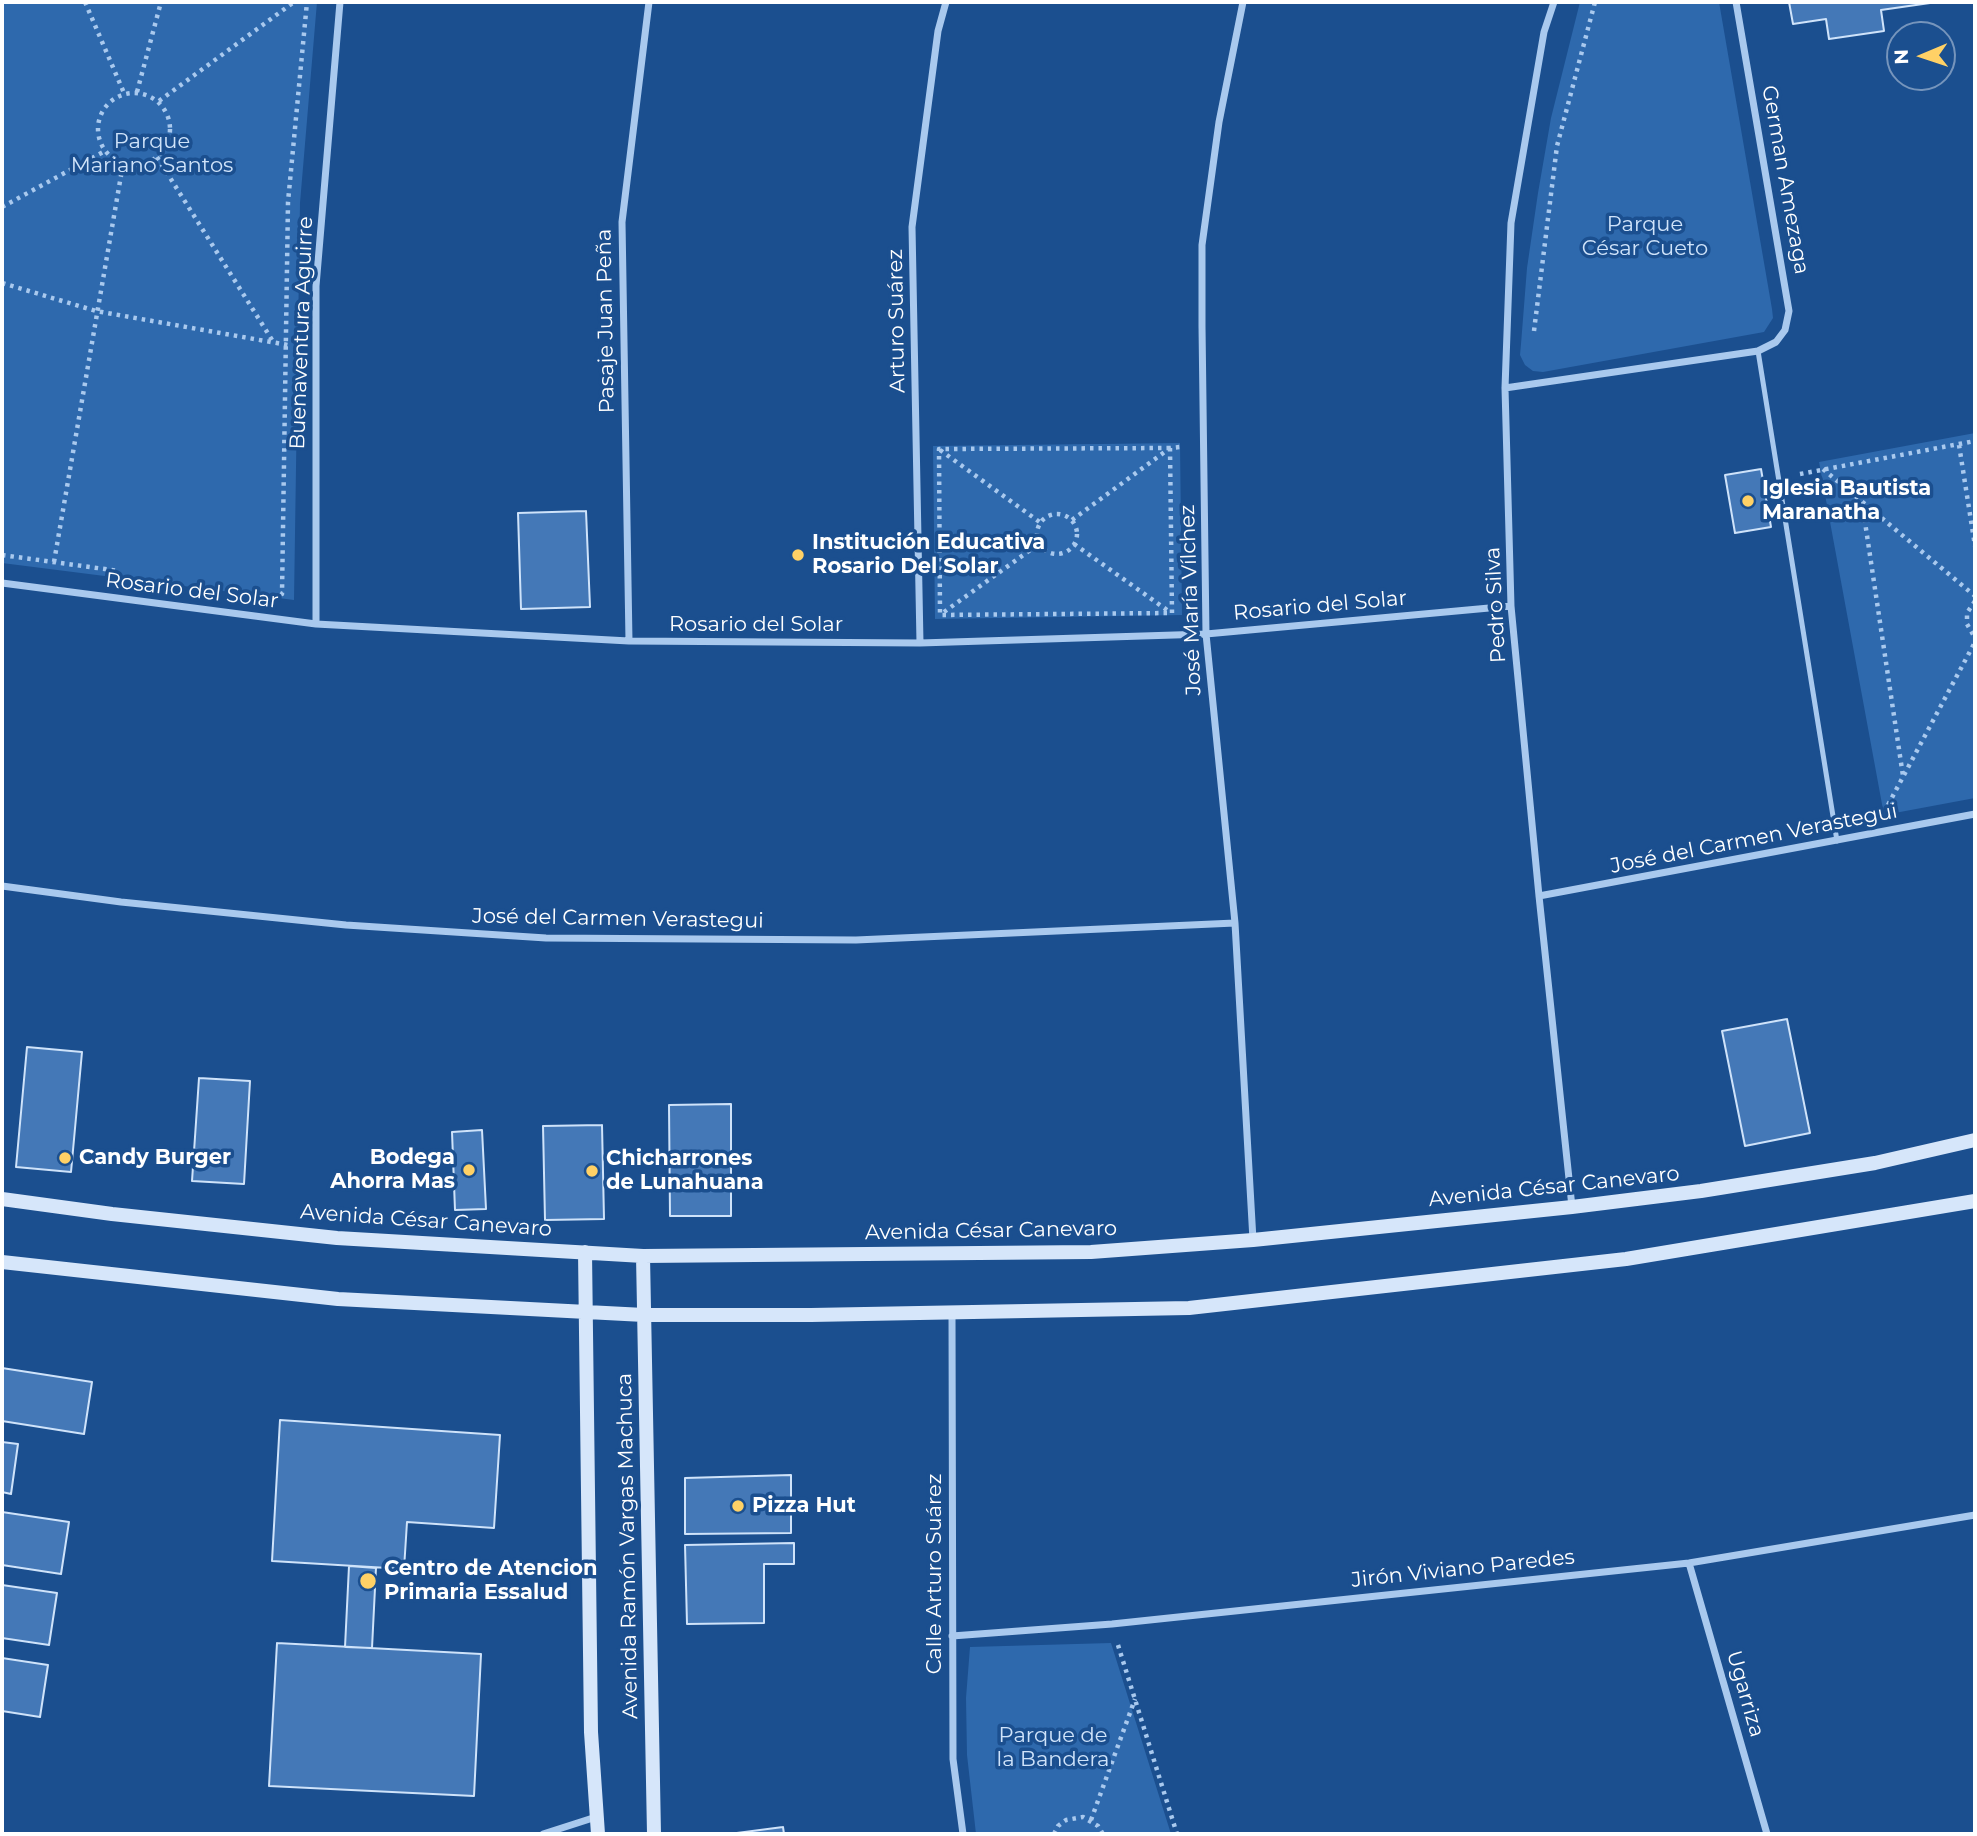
<!DOCTYPE html>
<html>
<head>
<meta charset="utf-8">
<style>
	body { margin:0 }
	#map { position:relative; width:1977px; height:1836px; overflow:hidden; background:#1b4f8f; font-family:Montserrat,sans-serif }
	canvas { display:block }
	.frame { position:absolute; inset:0; border:4px solid #fff; pointer-events:none }
	.north { position:absolute; left:1886px; top:21px; width:70px; height:70px; box-sizing:border-box; background:#1b4f8f; border:2px solid #7695bc; border-radius:50%; rotate:268deg; font-size:19px; font-weight:700; line-height:28px; text-align:center; color:#fff }
	.north::after { content:''; display:block; margin:auto; width:24px; height:32px; background:#ffd166; clip-path:polygon(50% 0,100% 100%,50% 72%,0 100%) }
</style>
</head>
<body>
<div id="map">
<canvas width="1977" height="1836"></canvas>
<div class="frame"></div>
<div class="north">N</div>
</div>
<script>
const context = document.querySelector('canvas').getContext('2d');
context.lineJoin = 'round';
function fill(path, color) {
  context.fillStyle = color;
  context.fill(path, 'evenodd');
}
function toPath(rows) {
  const path = new Path2D();
  for (const r of rows) {
    if (r.length === 3) {
      path.moveTo(r[0] + r[2], r[1]);
      path.arc(r[0], r[1], r[2], 0, 2 * Math.PI);
      continue;
    }
    path.moveTo(r[0], r[1]);
    for (let i = 2; i < r.length; i += 2) path.lineTo(r[i], r[i + 1]);
  }
  return path;
}
function strokePath(path, color, width, dash) {
  context.strokeStyle = color;
  context.lineWidth = width;
  context.lineCap = dash ? 'butt' : 'round';
  context.setLineDash(dash || []);
  context.stroke(path);
}
function label(font, color, halo, rows, align = 'center') {
  context.font = font + ' Montserrat,sans-serif';
  context.lineWidth = 7;
  context.setLineDash([]);
  context.textBaseline = 'middle';
  context.strokeStyle = halo;
  context.fillStyle = color;
  for (const [text, x, y, turn = 0] of rows) {
    context.save();
    context.translate(x, y);
    context.rotate((+turn || 0) * Math.PI / 180);
    context.textAlign = isNaN(turn) ? turn : align;
    if (halo) context.strokeText(text, 0, 0);
    context.fillText(text, 0, 0);
    context.restore();
  }
}
const green = toPath([
	[2,2,317,2,300,203,294,600,2,563],
	[1580,2,1719,2,1772,309,1773,318,1764,332,1543,372,1533,371,1525,365,1520,355,1521,344,1527,268,1538,193,1551,118],
	[1975,433,1975,798,1884,815,1819,462],
	[1180,443,1182,615,935,619,933,446],
	[1111,1643,1171,1834,976,1834,967,1755,966,1698,970,1647]
]);
const building = toPath([
	[1789,2,1937,2,1881,10,1884,31,1829,39,1826,19,1793,24,1789,2],
	[1761,469,1771,527,1735,533,1725,475,1761,469],
	[586,511,590,607,521,609,518,513,586,511],
	[1787,1019,1810,1133,1745,1146,1722,1031,1787,1019],
	[27,1047,82,1052,71,1172,16,1167,27,1047],
	[199,1078,250,1081,244,1184,192,1181,199,1078],
	[731,1104,731,1216,670,1216,669,1105,731,1104],
	[602,1125,604,1219,545,1220,543,1126,602,1125],
	[482,1130,486,1209,455,1210,452,1132,482,1130],
	[2,1368,92,1382,84,1434,2,1421,2,1368],
	[280,1420,500,1435,494,1528,407,1522,404,1569,272,1561,280,1420],
	[2,1442,18,1444,11,1494,2,1492,2,1442],
	[791,1475,791,1533,685,1534,685,1478,791,1475],
	[2,1512,69,1522,61,1574,2,1565,2,1512],
	[794,1543,794,1564,764,1564,764,1623,687,1624,685,1545,794,1543],
	[349,1566,376,1568,372,1648,345,1647,349,1566],
	[2,1585,57,1593,49,1645,2,1638,2,1585],
	[277,1643,481,1654,474,1796,269,1786,277,1643],
	[2,1658,48,1665,40,1717,2,1711,2,1658],
	[783,1827,784,1834,729,1834,783,1827]
]);
const path = toPath([
	[85,2,124,93],
	[137,92,161,2],
	[134,129,36],
	[159,101,294,2],
	[157,157,274,343],
	[2,207,105,151],
	[2,283,96,311,288,345],
	[1534,331,1557,146,1595,2],
	[1959,445,1975,546],
	[1170,448,1172,613,940,615,939,449,1170,448],
	[940,450,1041,523],
	[1823,469,1975,596],
	[1800,474,1975,441],
	[1862,502,1903,776],
	[1057,534,20],
	[1072,520,1170,448,1180,447],
	[1074,544,1167,610],
	[2,555,119,571],
	[54,562,123,164],
	[280,593,282,594,288,202,307,2],
	[1975,601,1967,613,1967,624,1975,638],
	[944,612,1040,543],
	[1888,805,1975,642],
	[1118,1645,1177,1834],
	[1091,1820,1135,1699],
	[1054,1834,1058,1826,1066,1820,1083,1817,1098,1826,1103,1834]
]);
const service = toPath([
	[1758,351,1837,841]
]);
const minor = toPath([
	[1243,2,1219,122,1202,245,1202,326,1206,634,1235,923,1253,1240],
	[1554,2,1544,32,1511,223,1505,388,1511,606,1539,896,1572,1207],
	[1505,388,1758,351,1776,342,1785,330,1789,311,1736,2],
	[2,583,316,624,629,641,920,643,1206,634,1511,606],
	[316,624,316,286,340,2],
	[629,641,622,222,649,2],
	[920,643,912,227,938,31,946,2],
	[2,886,121,902,346,925,546,938,856,940,1235,923],
	[1539,896,1975,814],
	[952,1313,953,1759,963,1834],
	[1689,1563,1767,1834],
	[952,1636,1112,1624,1689,1563,1975,1515],
	[543,1834,596,1817]
]);
const secondary = toPath([
	[2,1199,112,1214,337,1238,643,1256,1091,1252,1253,1240,1572,1207,1701,1191,1875,1163,1975,1140],
	[585,1252,591,1732,598,1834],
	[643,1256,654,1834],
	[2,1262,338,1299,644,1315,811,1315,1189,1308,1626,1259,1975,1201]
]);
const markers = [
	[1748,501,7,"#ffd166"],
	[798,555,7,"#ffd166"],
	[65,1158,7,"#ffd166"],
	[469,1170,7,"#ffd166"],
	[592,1171,7,"#ffd166"],
	[738,1506,7,"#ffd166"],
	[368,1581,9,"#ffd166"]
];
const parkNames = [
	["Parque",152,142],
	["Mariano Santos",152,166],
	["Parque",1645,225],
	["César Cueto",1645,249],
	["Parque de",1053,1736],
	["la Bandera",1053,1760]
];
const streetNames = [
	["German Amezaga",1785,180,80],
	["Pasaje Juan Peña",606,321,-91],
	["Arturo Suárez",897,321,-91],
	["Buenaventura Aguirre",302,333,-88],
	["Rosario del Solar",192,591,7],
	["José María Vílchez",1191,600,-92],
	["Pedro Silva",1496,605,-93],
	["Rosario del Solar",1320,606,-5],
	["Rosario del Solar",756,625],
	["José del Carmen Verastegui",1754,839,-11],
	["José del Carmen Verastegui",618,919,1],
	["Avenida César Canevaro",1554,1187,-6],
	["Avenida César Canevaro",426,1221,4],
	["Avenida César Canevaro",991,1231,-1],
	["Avenida Ramón Vargas Machuca",628,1546,-91],
	["Jirón Viviano Paredes",1463,1569,-6],
	["Calle Arturo Suárez",935,1574,-90],
	["Ugarriza",1745,1694,74]
];
const poiNames = [
	["Iglesia Bautista",1762,489],
	["Maranatha",1762,513],
	["Institución Educativa",812,543],
	["Rosario Del Solar",812,567],
	["Candy Burger",79,1158],
	["Bodega",455,1158,"right"],
	["Ahorra Mas",455,1182,"right"],
	["Chicharrones",606,1159],
	["de Lunahuana",606,1183],
	["Pizza Hut",752,1506],
	["Centro de Atencion",384,1569],
	["Primaria Essalud",384,1593]
];
fill(green, '#2e69ad');
fill(building, '#4478b7');
strokePath(building, '#cfe3fa', 2);
strokePath(path, '#a9c9ee', 4.5, [3.5, 5]);
strokePath(service, '#a9c9ee', 5);
strokePath(minor, '#a9c9ee', 7);
strokePath(secondary, '#d6e6fa', 14);
for (const [x, y, r, color] of markers) {
  const dot = new Path2D();
  dot.arc(x, y, r, 0, 2 * Math.PI);
  context.fillStyle = color;
  context.fill(dot);
  strokePath(dot, '#1b4f8f', 2.5);
}
label('21px', '#cfe3fa', '#1b4f8f', parkNames);
label('21px', '#fff', '#1b4f8f', streetNames);
label('bold 21px', '#fff', '#1b4f8f', poiNames, 'left');
</script>
</body>
</html>
